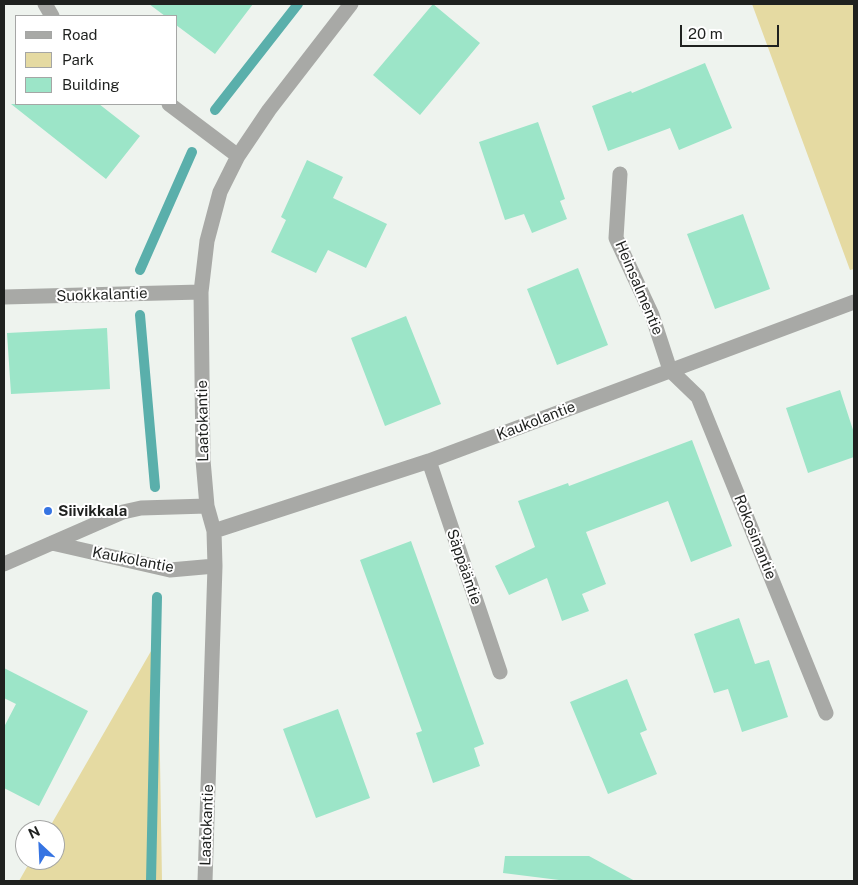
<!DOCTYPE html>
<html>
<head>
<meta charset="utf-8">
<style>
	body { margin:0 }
	#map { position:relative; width:858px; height:885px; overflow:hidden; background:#eef3ee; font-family:"Public Sans",sans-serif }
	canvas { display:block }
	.frame { position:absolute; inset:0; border:5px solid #1f211f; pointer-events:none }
	.legend { position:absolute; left:15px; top:15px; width:162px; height:90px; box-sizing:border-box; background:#fff; border:1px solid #a5a6a5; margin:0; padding:6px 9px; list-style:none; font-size:15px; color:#1f211f }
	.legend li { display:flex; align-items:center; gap:10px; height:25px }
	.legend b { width:25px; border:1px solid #a5a6a5 }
	.north { position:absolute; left:15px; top:820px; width:50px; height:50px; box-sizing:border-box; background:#fff; border:1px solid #a5a6a5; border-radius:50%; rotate:335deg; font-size:14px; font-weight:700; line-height:20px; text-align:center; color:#1f211f }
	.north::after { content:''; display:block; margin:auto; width:18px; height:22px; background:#3674e2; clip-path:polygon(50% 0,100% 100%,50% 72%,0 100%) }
	.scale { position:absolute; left:680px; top:25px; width:99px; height:22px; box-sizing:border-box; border:2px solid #1f211f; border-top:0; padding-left:6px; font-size:15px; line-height:18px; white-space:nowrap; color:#1f211f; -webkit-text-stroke:4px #fff; paint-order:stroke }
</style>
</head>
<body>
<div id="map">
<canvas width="858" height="885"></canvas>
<div class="frame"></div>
<ul class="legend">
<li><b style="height:6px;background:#a8a9a6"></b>Road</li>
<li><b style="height:14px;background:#e5daa2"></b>Park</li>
<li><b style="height:14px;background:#9ce5c8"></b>Building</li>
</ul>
<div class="north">N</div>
<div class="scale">20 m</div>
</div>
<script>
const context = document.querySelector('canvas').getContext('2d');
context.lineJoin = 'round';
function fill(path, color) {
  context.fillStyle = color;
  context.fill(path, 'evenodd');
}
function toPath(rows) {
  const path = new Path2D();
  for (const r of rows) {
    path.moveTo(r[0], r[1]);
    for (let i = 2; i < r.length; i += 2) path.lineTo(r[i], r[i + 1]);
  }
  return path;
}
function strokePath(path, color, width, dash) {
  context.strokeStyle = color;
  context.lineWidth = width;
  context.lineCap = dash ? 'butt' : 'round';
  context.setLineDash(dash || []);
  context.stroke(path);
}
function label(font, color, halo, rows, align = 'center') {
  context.font = font + ' "Public Sans",sans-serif';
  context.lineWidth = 4;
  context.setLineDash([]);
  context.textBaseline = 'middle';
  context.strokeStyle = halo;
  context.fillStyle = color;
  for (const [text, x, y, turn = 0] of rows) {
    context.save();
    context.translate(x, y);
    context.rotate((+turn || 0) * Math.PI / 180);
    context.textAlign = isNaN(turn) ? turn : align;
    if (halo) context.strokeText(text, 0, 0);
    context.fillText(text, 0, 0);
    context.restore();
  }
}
const green = toPath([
	[752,4,854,4,854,269,850,270],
	[158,639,162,881,19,881,31,860,55,860,55,830,48,830]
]);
const stream = toPath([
	[215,110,298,4],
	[140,270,192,152],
	[140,315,155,487],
	[151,881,157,597]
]);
const building = toPath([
	[149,4,253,4,215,54,176,25,176,16,165,16],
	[433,4,480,43,420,115,373,75],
	[705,63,732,128,679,150,670,128,608,151,592,106,631,91,632,93],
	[11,104,99,104,140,136,106,179],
	[538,122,565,199,560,201,567,219,532,233,524,214,505,220,479,142],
	[307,160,343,177,333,198,387,224,366,268,328,250,316,273,271,252,286,220,281,217],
	[743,214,770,289,715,309,687,234],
	[578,268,608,345,557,365,527,289],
	[406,316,441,404,385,426,351,338],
	[107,328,110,389,11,394,7,333],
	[840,390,854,433,854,457,808,473,786,408],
	[692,440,732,546,691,562,668,501,586,532,606,584,582,594,589,611,562,621,547,578,509,595,495,566,535,547,518,501,568,483,569,486],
	[411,541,484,744,474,748,480,766,433,783,416,733,422,731,360,560],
	[739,618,755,664,769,660,788,717,742,732,728,689,714,693,694,634],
	[4,668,88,711,39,806,4,788,4,727,16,704,4,698],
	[627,679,647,730,640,733,657,774,608,794,570,702],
	[338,709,370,798,316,818,283,729],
	[505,856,589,856,635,881,567,881,503,873]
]);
const street = toPath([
	[45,4,52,16],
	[169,104,238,156],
	[620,174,616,238,652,315,670,370,698,397,826,713],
	[4,297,201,292],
	[429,461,500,672],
	[214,531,429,461,854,302],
	[52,543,170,570,215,566],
	[4,564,123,512,141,508,207,506],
	[205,881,215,566,214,531,207,506,203,460,201,292,207,241,220,192,238,156,269,110,351,4]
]);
const markers = [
	[48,511,5,"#3674e2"]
];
const streetNames = [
	["Heinsalmentie",639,288,67],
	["Suokkalantie",102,295,-2],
	["Laatokantie",203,421,-91],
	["Kaukolantie",536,421,-21],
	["Rokosinantie",755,537,68],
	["Kaukolantie",133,560,11],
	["Säppääntie",464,567,71],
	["Laatokantie",207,825,-88]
];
const poiNames = [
	["Siivikkala",58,511]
];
fill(green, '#e5daa2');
strokePath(stream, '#5aafab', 10);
fill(building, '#9ce5c8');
strokePath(street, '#a8a9a6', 15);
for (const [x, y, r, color] of markers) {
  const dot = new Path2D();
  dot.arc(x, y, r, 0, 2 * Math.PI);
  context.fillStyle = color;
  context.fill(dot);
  strokePath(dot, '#fff', 2);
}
label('15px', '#1f211f', '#fff', streetNames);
label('bold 15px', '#1f211f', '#fff', poiNames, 'left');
</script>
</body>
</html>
